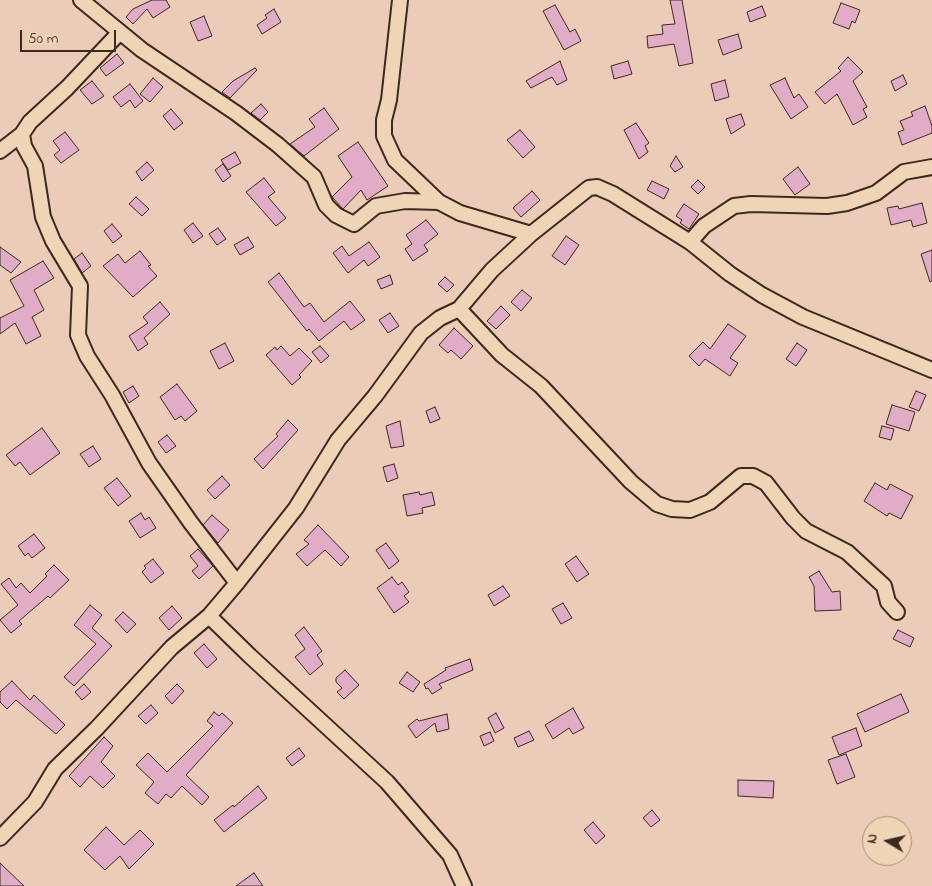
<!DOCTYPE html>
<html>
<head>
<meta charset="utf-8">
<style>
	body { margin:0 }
	#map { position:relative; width:932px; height:886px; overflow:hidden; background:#ecccb9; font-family:"Indie Flower",sans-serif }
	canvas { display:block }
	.north { position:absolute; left:862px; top:816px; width:50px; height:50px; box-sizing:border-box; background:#efd4b6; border:1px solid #a79079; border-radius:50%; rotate:279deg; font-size:14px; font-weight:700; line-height:20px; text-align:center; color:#3b2a1e }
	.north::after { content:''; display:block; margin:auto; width:18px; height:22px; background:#3b2a1e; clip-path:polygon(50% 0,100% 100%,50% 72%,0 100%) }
	.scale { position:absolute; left:20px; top:30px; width:96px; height:22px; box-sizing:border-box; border:2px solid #3b2a1e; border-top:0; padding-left:6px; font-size:15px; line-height:18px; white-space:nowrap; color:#3b2a1e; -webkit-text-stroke:4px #efd4b6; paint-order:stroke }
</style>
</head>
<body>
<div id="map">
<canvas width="932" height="886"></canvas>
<div class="north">N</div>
<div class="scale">50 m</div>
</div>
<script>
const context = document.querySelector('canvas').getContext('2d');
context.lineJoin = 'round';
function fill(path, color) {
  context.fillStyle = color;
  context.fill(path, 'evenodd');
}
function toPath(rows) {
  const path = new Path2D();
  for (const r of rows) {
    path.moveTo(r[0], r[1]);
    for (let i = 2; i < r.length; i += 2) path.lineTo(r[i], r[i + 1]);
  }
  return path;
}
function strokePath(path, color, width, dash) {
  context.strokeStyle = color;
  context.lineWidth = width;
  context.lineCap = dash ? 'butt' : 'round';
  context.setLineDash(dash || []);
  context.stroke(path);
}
const building = toPath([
	[152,0,166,0,170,7,153,18,147,9,133,24,126,17,133,9,152,0],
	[670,0,682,0,693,63,679,66,674,44,648,48,647,36,663,34,662,25,675,24,670,0],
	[841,3,860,10,855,23,852,21,849,29,833,23,841,3],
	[555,5,570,32,575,29,581,41,564,50,543,11,555,5],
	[762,6,766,16,750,22,747,12,762,6],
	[274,9,281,22,262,34,257,25,267,18,265,15,274,9],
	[204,16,212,36,198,41,190,22,204,16],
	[738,34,742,48,723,55,718,40,738,34],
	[117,54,124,63,106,76,100,68,117,54],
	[848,57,863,72,853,81,867,107,863,109,867,117,853,125,837,94,825,104,815,92,841,71,838,68,848,57],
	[560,61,567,80,557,85,552,77,531,88,526,81,560,61],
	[628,61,632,74,614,79,611,66,628,61],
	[255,68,257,70,230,98,222,92,233,81,255,68],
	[903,75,907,84,895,91,891,81,903,75],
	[153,78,163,87,150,102,140,94,153,78],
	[785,78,794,98,799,94,808,107,791,119,770,85,785,78],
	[725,80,729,97,715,101,711,84,725,80],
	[92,81,104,96,92,104,80,90,92,81],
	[130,84,143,101,135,108,130,100,121,107,113,97,130,84],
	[261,104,268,112,260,120,251,113,261,104],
	[925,106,932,126,932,133,902,145,898,132,904,130,900,121,913,116,911,112,925,106],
	[324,108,339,129,304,156,290,144,315,127,309,119,324,108],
	[171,109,183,123,174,130,163,116,171,109],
	[741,114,745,125,731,134,726,119,741,114],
	[636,123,649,143,645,146,648,152,639,159,624,130,636,123],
	[520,130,535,147,523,158,507,140,520,130],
	[65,132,79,150,61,163,54,155,60,150,53,141,65,132],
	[358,142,388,186,367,200,361,190,343,209,332,197,352,177,338,156,358,142],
	[235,152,241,163,228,170,221,160,235,152],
	[676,156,683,167,675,172,670,166,676,156],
	[147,162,154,170,142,181,136,172,147,162],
	[223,164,231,176,223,182,215,170,223,164],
	[798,167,810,184,795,195,783,179,798,167],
	[264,178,275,192,268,197,286,218,276,226,246,192,264,178],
	[698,180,705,187,698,194,691,187,698,180],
	[652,181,669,189,664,199,647,190,652,181],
	[532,191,540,200,521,217,513,208,532,191],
	[136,197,149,209,142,216,129,204,136,197],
	[922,203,927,223,913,227,911,220,891,225,887,208,898,206,899,209,922,203],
	[684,204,699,214,689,229,680,223,682,220,676,216,684,204],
	[426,220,438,234,424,245,428,251,413,261,405,249,412,244,406,235,426,220],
	[193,223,203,236,193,243,184,230,193,223],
	[112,224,122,236,113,243,104,231,112,224],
	[218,228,226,239,217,245,209,234,218,228],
	[566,236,579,245,565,265,552,256,566,236],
	[248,237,254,247,240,255,234,245,248,237],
	[369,242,380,257,368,266,364,260,348,273,333,253,342,246,349,256,369,242],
	[0,247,21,262,11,273,0,265,0,247],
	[932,250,932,281,930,282,921,254,932,250],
	[140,251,151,265,148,266,157,276,133,297,103,266,118,254,125,263,140,251],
	[82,253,91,266,82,273,74,259,82,253],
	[43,261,54,278,34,290,44,310,32,317,41,336,26,344,15,323,0,334,0,318,24,306,10,280,43,261],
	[279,273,304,307,310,303,324,322,350,301,365,320,351,330,344,321,319,341,309,329,307,331,268,282,279,273],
	[390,275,393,284,381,289,377,280,390,275],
	[445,277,454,285,447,292,438,284,445,277],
	[522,290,532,298,521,311,511,302,522,290],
	[160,302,170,314,144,338,148,344,138,351,129,336,148,323,143,317,160,302],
	[501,306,510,315,496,329,487,321,501,306],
	[390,313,399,326,388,333,379,320,390,313],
	[728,324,746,336,730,358,738,363,730,376,705,359,699,366,689,356,703,342,710,349,728,324],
	[454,328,473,346,461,359,451,350,448,353,439,345,454,328],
	[225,343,234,361,219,369,210,351,225,343],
	[797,343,807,350,796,366,786,359,797,343],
	[281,346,290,356,299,348,312,361,299,375,301,377,292,385,266,355,275,347,277,350,281,346],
	[320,346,329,356,321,363,312,352,320,346],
	[177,384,197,411,185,421,181,416,175,420,160,397,177,384],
	[133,386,139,396,129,403,123,392,133,386],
	[916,391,926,395,919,411,909,407,916,391],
	[892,405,915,412,909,431,886,424,892,405],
	[435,407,440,419,430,423,426,411,435,407],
	[288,420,298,430,263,469,254,459,278,436,276,434,288,420],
	[400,421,404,446,391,448,386,426,400,421],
	[882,426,894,429,891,440,879,437,882,426],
	[42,428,60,453,30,475,20,462,15,466,6,455,42,428],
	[167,435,176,446,166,453,158,442,167,435],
	[93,446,101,459,89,467,80,454,93,446],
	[394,464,398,478,387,482,383,467,394,464],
	[222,476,230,485,215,499,207,490,222,476],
	[117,478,131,496,118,506,104,488,117,478],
	[875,483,887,490,890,484,913,496,901,519,889,513,887,516,864,501,875,483],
	[419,492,420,495,432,492,435,505,422,508,423,513,407,516,403,495,419,492],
	[141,513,145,520,149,517,156,528,140,538,129,521,141,513],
	[212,515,229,530,218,543,203,525,212,515],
	[318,525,349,557,341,566,325,550,307,566,296,554,309,544,304,540,318,525],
	[34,534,45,548,32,558,28,553,25,556,18,546,34,534],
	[386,543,399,561,389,569,376,550,386,543],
	[198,549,213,566,199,579,192,571,198,566,190,556,198,549],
	[576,556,589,574,577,582,565,564,576,556],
	[153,559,164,573,151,583,142,572,146,568,144,566,153,559],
	[54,565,69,580,50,598,48,596,19,621,22,624,11,633,0,620,18,605,1,584,9,578,16,588,21,583,30,593,47,576,45,574,54,565],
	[819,571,832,592,840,591,841,610,815,611,814,586,809,577,819,571],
	[392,577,398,585,402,582,409,592,404,596,409,602,394,613,377,588,392,577],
	[503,586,510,596,494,606,488,595,503,586],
	[563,603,572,618,561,624,552,609,563,603],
	[90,605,102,615,92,628,112,646,74,686,64,677,96,644,74,625,90,605],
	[172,606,182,618,169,630,159,618,172,606],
	[123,612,136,624,127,633,115,620,123,612],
	[304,627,322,651,317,655,323,664,310,675,295,657,305,649,295,635,304,627],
	[898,630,914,638,910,647,893,639,898,630],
	[204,644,217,659,207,668,194,653,204,644],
	[470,659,473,670,439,684,442,688,432,694,428,688,426,689,424,684,446,670,445,668,470,659],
	[345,670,359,685,344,699,337,692,342,688,336,682,336,678,345,670],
	[407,672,420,682,413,692,399,683,407,672],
	[12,681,30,700,34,695,65,725,56,734,16,700,7,709,0,702,0,692,12,681],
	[84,684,91,692,82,700,75,692,84,684],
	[177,684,184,691,172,704,165,696,177,684],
	[901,694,909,712,865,732,857,714,901,694],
	[151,705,158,713,146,724,138,716,151,705],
	[573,708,584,728,573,734,569,728,553,739,545,725,573,708],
	[214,712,219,716,222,713,233,723,186,775,209,797,202,805,182,786,171,798,166,794,158,804,145,793,154,782,136,765,148,753,167,772,213,726,207,721,214,712],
	[496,713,504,728,495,733,488,718,496,713],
	[447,714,449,729,437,732,435,723,416,738,408,726,417,719,419,721,447,714],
	[856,728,862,746,839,755,832,737,856,728],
	[529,731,534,740,518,747,514,738,529,731],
	[490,732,494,741,484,746,480,736,490,732],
	[104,737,113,746,101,762,115,776,103,788,90,776,80,787,69,776,104,737],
	[299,748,305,756,292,766,286,758,299,748],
	[846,754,855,777,837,784,828,760,846,754],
	[738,780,774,781,773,798,738,796,738,780],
	[258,786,267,798,224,832,214,820,233,805,234,807,258,786],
	[652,810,660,820,651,827,643,818,652,810],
	[593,822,605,836,596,844,584,830,593,822],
	[106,827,124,845,140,830,154,844,129,869,120,856,105,870,84,850,106,827],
	[0,863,24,886,0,886,0,863],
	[254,873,263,886,236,886,254,873]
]);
const minor = toPath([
	[81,0,142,50,236,113,278,145,314,177,326,205,336,215,354,224,376,206,405,201,439,202],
	[400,0,389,100,384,120,384,136,395,160,439,202,460,213,531,234],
	[120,32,67,88,30,122,22,134,24,146,35,166,43,217,53,241,80,286,78,335,87,356,112,395,149,463,191,523,237,583],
	[0,151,22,134],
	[690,242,704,226,734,206,751,204,827,206,847,203,876,193,904,172,932,167],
	[459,309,502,355,541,386,631,482,657,504,672,509,690,510,710,502,741,476,753,476,766,483,793,518,806,531,847,552,884,586,888,602,897,612],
	[209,616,250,656,387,782,450,855,464,886],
	[0,838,35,802,55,769,97,728,172,647,209,616,237,583,296,508,338,440,375,396,421,333,440,318,459,309,492,270,531,234,589,188,597,187,613,194,690,242,730,274,762,295,803,317,932,370]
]);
fill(building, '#e1acc6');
strokePath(building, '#3b2a1e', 1);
strokePath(minor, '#3b2a1e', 18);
strokePath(minor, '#efd4b6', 14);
</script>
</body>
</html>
